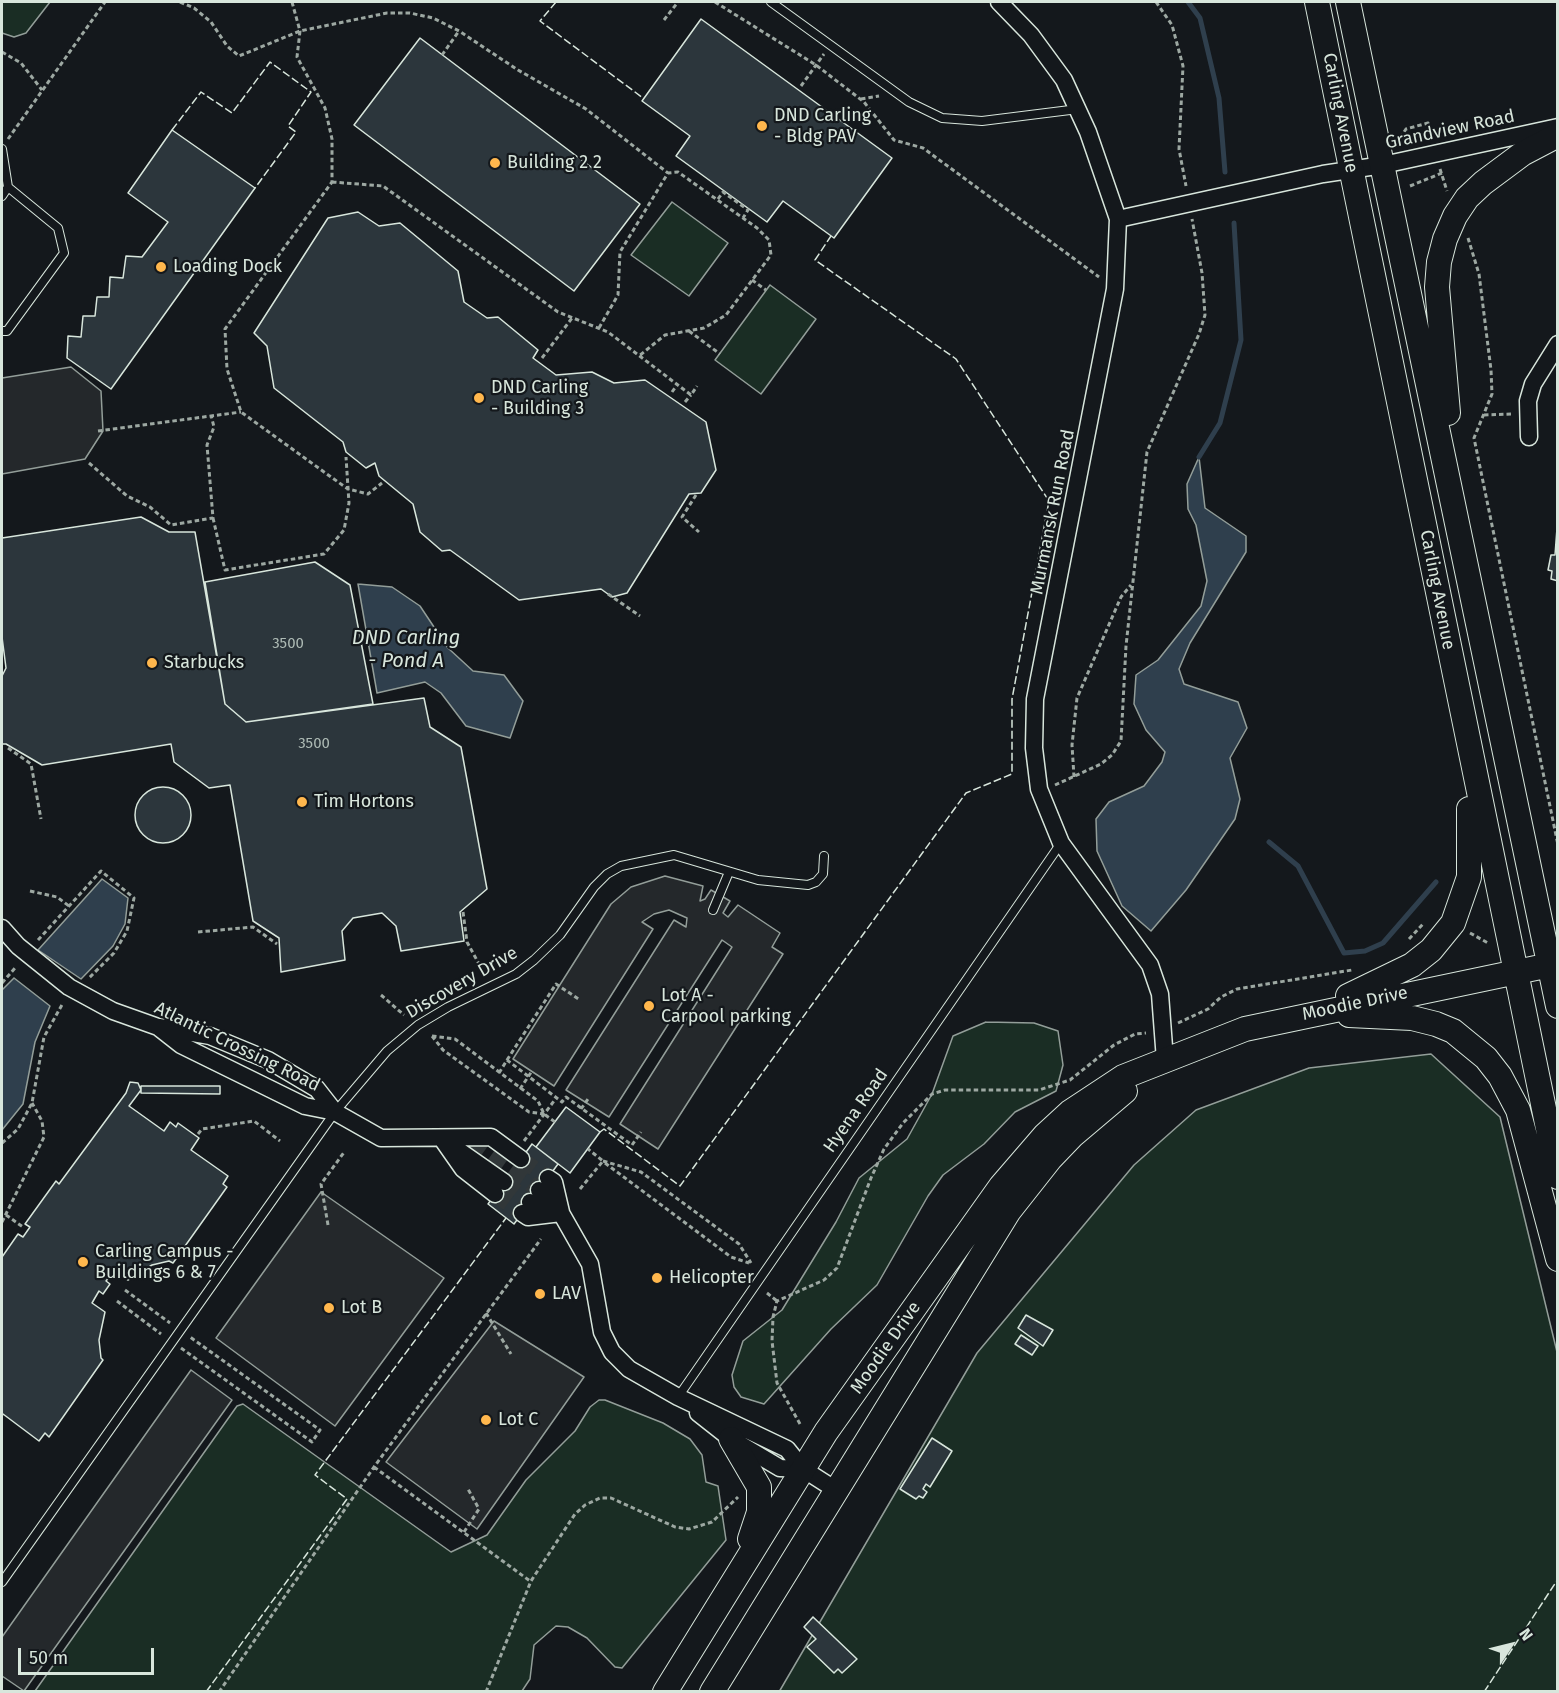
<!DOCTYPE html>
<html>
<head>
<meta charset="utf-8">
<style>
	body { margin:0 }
	#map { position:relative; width:1559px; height:1693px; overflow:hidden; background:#14181c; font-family:"Fira Sans",sans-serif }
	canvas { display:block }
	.frame { position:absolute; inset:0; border:3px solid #d8e6dc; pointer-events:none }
	.north { position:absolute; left:1481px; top:1615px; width:60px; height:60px; -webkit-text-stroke:4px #14181c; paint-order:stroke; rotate:55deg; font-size:16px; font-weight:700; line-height:24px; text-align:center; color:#d8e6dc }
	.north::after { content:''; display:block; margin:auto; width:21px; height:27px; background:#d8e6dc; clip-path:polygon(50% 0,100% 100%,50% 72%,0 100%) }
	.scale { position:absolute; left:18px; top:1648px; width:136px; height:27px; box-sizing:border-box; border:3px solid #d8e6dc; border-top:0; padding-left:8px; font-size:18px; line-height:21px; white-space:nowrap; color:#d8e6dc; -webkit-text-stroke:4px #14181c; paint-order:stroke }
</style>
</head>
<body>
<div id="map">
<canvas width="1559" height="1693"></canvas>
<div class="frame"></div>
<div class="north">N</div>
<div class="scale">50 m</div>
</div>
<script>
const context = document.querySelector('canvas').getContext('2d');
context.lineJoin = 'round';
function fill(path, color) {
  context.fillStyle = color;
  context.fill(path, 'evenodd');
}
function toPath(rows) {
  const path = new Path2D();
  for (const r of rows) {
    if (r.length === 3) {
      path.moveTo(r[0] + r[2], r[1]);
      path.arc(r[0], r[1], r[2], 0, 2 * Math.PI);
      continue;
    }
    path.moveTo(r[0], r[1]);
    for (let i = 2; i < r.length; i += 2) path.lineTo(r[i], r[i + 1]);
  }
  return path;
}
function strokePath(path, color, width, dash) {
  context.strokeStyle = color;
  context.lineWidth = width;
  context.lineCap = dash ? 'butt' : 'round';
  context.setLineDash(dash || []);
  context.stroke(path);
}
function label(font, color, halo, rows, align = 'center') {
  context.font = font + ' "Fira Sans",sans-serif';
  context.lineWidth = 4.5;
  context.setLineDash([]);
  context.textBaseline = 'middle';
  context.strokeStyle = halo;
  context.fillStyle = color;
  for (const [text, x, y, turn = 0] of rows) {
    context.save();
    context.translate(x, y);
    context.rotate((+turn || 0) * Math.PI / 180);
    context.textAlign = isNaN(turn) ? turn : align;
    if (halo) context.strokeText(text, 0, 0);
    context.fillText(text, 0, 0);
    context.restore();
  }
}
const green = toPath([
	[2,2,50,2,26,33,14,37,2,33,2,2],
	[672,202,728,243,689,296,631,255,672,202],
	[770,285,816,319,761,394,715,360,770,285],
	[986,1022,1034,1023,1058,1031,1063,1065,1056,1091,1015,1112,984,1144,943,1175,928,1196,877,1285,831,1329,764,1404,741,1397,734,1387,732,1375,743,1341,782,1310,836,1222,859,1178,907,1139,932,1094,953,1036,986,1022],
	[1431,1054,1500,1117,1557,1352,1557,1691,779,1692,977,1353,1134,1165,1196,1110,1309,1068,1431,1054],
	[599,1400,605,1400,663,1423,690,1439,702,1455,706,1482,718,1486,726,1540,622,1668,615,1667,587,1638,568,1627,556,1626,534,1645,530,1679,522,1691,35,1691,237,1406,243,1404,451,1552,487,1535,526,1480,575,1431,590,1407,599,1400]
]);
const parking = toPath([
	[71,367,101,391,103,431,85,459,2,474,2,378,71,367],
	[665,876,703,886,700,901,705,899,711,890,730,901,723,913,728,917,738,905,780,933,772,947,783,954,658,1149,620,1124,732,947,722,940,609,1117,566,1090,674,920,686,927,687,918,669,910,654,914,642,922,653,929,554,1086,513,1059,611,904,631,887,665,876],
	[321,1192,444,1278,335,1426,216,1338,321,1192],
	[494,1321,584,1377,477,1529,386,1462,494,1321],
	[191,1370,232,1400,24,1691,2,1676,2,1637,191,1370]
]);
const water = toPath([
	[1199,457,1205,508,1246,536,1246,552,1190,643,1179,669,1184,684,1238,702,1247,728,1230,758,1240,799,1235,819,1186,890,1151,931,1122,906,1097,851,1096,819,1109,802,1144,786,1162,762,1165,752,1146,730,1134,704,1136,675,1158,660,1201,606,1207,581,1196,525,1188,509,1187,484,1199,457],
	[358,584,392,587,420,606,448,648,473,671,504,675,523,701,510,738,466,726,441,693,425,682,377,693,358,584],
	[102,879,128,898,125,924,113,946,81,979,38,950,102,879],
	[14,978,50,1006,35,1042,23,1104,2,1130,2,990,14,978]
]);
const stream = toPath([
	[1188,2,1200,18,1219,98,1225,172],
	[1199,457,1220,423,1241,340,1234,223],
	[1269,842,1298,866,1344,953,1365,951,1383,943,1436,882]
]);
const building = toPath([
	[701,19,892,158,834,238,783,201,767,222,676,156,690,136,642,101,701,19],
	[420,38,640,204,574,291,354,125,420,38],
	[172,130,255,188,111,389,67,358,68,336,81,337,83,316,95,316,97,297,109,297,110,277,123,278,126,256,142,257,168,222,128,193,172,130],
	[358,212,379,226,400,223,458,271,464,302,487,318,498,317,538,350,533,358,556,375,592,372,614,383,645,380,706,422,716,470,701,493,689,494,627,593,612,597,601,589,519,600,450,550,442,551,420,532,413,504,379,476,375,463,366,468,346,452,343,442,274,388,267,346,254,333,328,218,358,212],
	[141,517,169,532,195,532,225,704,246,722,424,698,430,727,461,747,487,889,460,912,464,941,401,951,396,926,382,913,353,918,342,931,345,960,281,972,279,938,253,921,230,785,209,788,174,762,171,744,42,765,6,744,2,744,2,676,6,668,2,637,2,538,141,517],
	[1557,528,1558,529,1558,581,1551,579,1552,571,1548,570,1551,555,1555,555,1557,528],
	[315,562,350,585,373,704,246,722,225,704,205,582,315,562],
	[163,815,28],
	[130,1082,138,1083,141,1090,129,1106,164,1131,170,1122,176,1127,178,1123,199,1138,191,1150,228,1176,223,1184,227,1187,173,1263,169,1261,152,1265,128,1280,114,1271,106,1281,110,1284,103,1294,99,1291,92,1303,105,1312,99,1340,101,1358,103,1360,49,1437,45,1433,39,1441,3,1414,2,1416,2,1257,18,1234,23,1237,30,1227,25,1224,56,1181,59,1184,126,1093,130,1082],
	[141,1086,220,1086,220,1094,141,1093,141,1086],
	[566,1107,600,1132,570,1173,536,1147,566,1107],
	[532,1144,558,1164,514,1224,488,1204,532,1144],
	[1026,1315,1053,1330,1043,1346,1018,1328,1026,1315],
	[1021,1335,1038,1346,1032,1355,1015,1344,1021,1335],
	[932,1438,952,1451,930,1487,926,1484,923,1489,927,1492,923,1498,919,1496,916,1499,900,1489,932,1438],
	[813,1617,857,1659,842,1673,838,1669,834,1673,807,1647,816,1639,804,1627,813,1617]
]);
const minorTunnel = toPath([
	[446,1140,481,1149,539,1190],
	[521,1159,548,1178],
	[504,1182,530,1202],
	[495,1194,522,1213]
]);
const path = toPath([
	[180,2,194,8,211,22,227,46,239,56,300,31,387,13,410,13,433,18,459,31,518,70,586,109,668,173],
	[292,2,300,31,297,57,325,108,332,139,332,182,225,329,227,369,241,412,331,477,348,489,368,494,382,483],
	[715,2,816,65,864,102,894,140,923,148,1099,277],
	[1156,2,1172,25,1183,66,1179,149,1186,186],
	[664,20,678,2],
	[2,52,21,63,42,90],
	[442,55,459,31],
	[801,86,824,54],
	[861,99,879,96],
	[1400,138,1406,129,1428,123,1431,136],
	[8,139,105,2],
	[1440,169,1447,191],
	[332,182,383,186,558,312,608,332,691,395,697,386],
	[1410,186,1442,173],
	[718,199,723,192,748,210,743,218],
	[1468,238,1479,274,1491,370,1492,394,1474,438,1558,845],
	[752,280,766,290],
	[599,328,618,295,620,252,668,173,678,172,757,228,769,240,771,255,726,315,704,328,665,335,639,356],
	[689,331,720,354],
	[542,358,572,318],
	[672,392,677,385],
	[685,402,691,395],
	[1484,415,1512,414],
	[98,431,241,412],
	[89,463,127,496,150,507,171,525,213,518,207,445,214,427,211,415],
	[696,495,682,517,699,532],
	[213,518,225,570,324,554,344,530,349,503,346,457],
	[608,594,640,616],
	[8,748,31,764,41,819],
	[1074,777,1072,745,1077,698,1121,597,1131,585],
	[1055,785,1101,764,1112,755,1121,741,1126,646,1147,452,1199,334,1205,315,1202,273,1192,219],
	[30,891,57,897,69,906],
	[463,912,467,942,485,975],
	[198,932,253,927,277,944],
	[1470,933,1488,943],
	[1409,939,1423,924],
	[38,940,101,871,134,898,127,931,114,953,88,979],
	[2,983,15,968],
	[381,995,404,1015],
	[1178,1023,1208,1009,1221,997,1237,989,1352,970],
	[432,1036,455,1039,538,1101,544,1114,555,1122],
	[432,1036,443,1050,529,1112,544,1114],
	[507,1060,556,984,580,1000],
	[499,1073,507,1060,562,1102,566,1097,632,1145,641,1132],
	[520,1089,532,1071],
	[581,1109,588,1099],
	[198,1134,202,1129,254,1121,280,1141],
	[524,1141,557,1097],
	[2,1143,18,1129,32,1103,44,1037,63,1003],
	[603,1161,641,1172,739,1244,751,1263],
	[605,1163,731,1257,749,1263],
	[580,1189,603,1161,588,1149],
	[6,1215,23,1227],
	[2,1222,44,1137,42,1121,32,1103],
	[328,1225,321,1184,345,1151],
	[125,1290,170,1323],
	[767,1293,777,1301],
	[117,1301,161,1334],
	[486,1313,511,1354],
	[181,1348,312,1442,320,1430,190,1337],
	[800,1424,777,1383,772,1341,773,1317,777,1301,824,1280,837,1268,871,1178,884,1149,903,1123,932,1094,945,1090,1039,1090,1070,1080,1114,1045,1135,1034,1146,1033],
	[374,1467,530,1581],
	[464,1532,479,1509,468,1489],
	[219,1692,374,1467,541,1239],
	[486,1692,531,1581,575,1514,585,1505,600,1498,611,1498,675,1527,689,1529,712,1522,738,1497]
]);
const service = toPath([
	[771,2,909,102,942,118,982,121,1078,109],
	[2,149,8,187],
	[2,196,8,187,58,228,64,253,7,331,2,331],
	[713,910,729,872],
	[678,1397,1061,843],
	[2,1582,335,1112,387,1051,418,1025,448,1007,516,974,534,960,560,935,594,887,607,874,621,866,674,855,758,880,808,885,816,882,823,874,824,856]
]);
const minor = toPath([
	[999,2,1031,35,1064,80,1088,132,1118,219,1115,289,1035,699,1034,748,1039,789,1061,843,1150,965,1160,994,1165,1060],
	[1118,219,1323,174,1383,165,1558,127],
	[1529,437,1528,401,1533,384,1558,344],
	[2,928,18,946,69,987,113,1011,158,1027,181,1045,305,1106,335,1112,381,1138,491,1137,521,1159],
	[159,1027,210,1036,268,1060,317,1089,335,1112],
	[442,1139,463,1169,495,1194],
	[451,1145,504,1182],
	[548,1178,554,1182,561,1212],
	[539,1190,561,1213,590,1264,602,1332,612,1352,629,1369,678,1397,787,1449,803,1469,836,1490],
	[530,1202,557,1212],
	[522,1213,528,1217,561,1213],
	[698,1413,731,1439,780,1468,803,1469]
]);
const secondary = toPath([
	[1317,2,1558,1177],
	[1348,2,1558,1006],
	[1448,413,1437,287,1439,262,1445,239,1455,216,1467,198,1483,183,1522,154,1558,135],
	[1348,996,1412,965,1431,950,1453,923,1469,877,1469,809],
	[1349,1015,1412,1018,1436,1024,1453,1031,1486,1058,1500,1076,1518,1110,1558,1259],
	[731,1439,759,1487,759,1512,750,1539],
	[665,1692,826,1432,1001,1186,1045,1135,1070,1112,1123,1077,1245,1029,1550,965],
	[712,1692,1009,1211,1050,1159,1073,1135,1125,1091]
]);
const fence = toPath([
	[556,2,540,21,643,98],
	[172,130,201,92,232,113,270,62,311,92,288,126,296,132,255,188],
	[600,1132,604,1129,680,1186,966,793,1012,774,1012,699,1049,501,956,359,815,260,831,236],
	[206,1692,347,1499,315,1475,506,1218],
	[1484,1692,1558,1579]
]);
const markers = [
	[762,126,6,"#ffb74d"],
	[495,163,6,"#ffb74d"],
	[161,267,6,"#ffb74d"],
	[479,398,6,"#ffb74d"],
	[152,663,6,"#ffb74d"],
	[302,802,6,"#ffb74d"],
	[649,1006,6,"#ffb74d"],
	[83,1262,6,"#ffb74d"],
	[657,1278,6,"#ffb74d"],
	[540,1294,6,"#ffb74d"],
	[329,1308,6,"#ffb74d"],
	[486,1420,6,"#ffb74d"]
];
const numberNames = [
	["3500",288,644],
	["3500",314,744]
];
const streetNames = [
	["Carling Avenue",1340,113,79],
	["Grandview Road",1450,130,-12],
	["Murmansk Run Road",1053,512,-79],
	["Carling Avenue",1437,590,79],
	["Discovery Drive",462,983,-30],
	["Moodie Drive",1355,1004,-12],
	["Atlantic Crossing Road",237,1047,26],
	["Hyena Road",856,1111,-55],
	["Moodie Drive",886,1348,-55]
];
const poiNames = [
	["DND Carling",774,116],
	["- Bldg PAV",774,137],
	["Building 2 2",507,163],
	["Loading Dock",173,267],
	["DND Carling",491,388],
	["- Building 3",491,409],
	["Starbucks",164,663],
	["Tim Hortons",314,802],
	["Lot A -",661,996],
	["Carpool parking",661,1017],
	["Carling Campus -",95,1252],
	["Buildings 6 & 7",95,1273],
	["Helicopter",669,1278],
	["LAV",552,1294],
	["Lot B",341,1308],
	["Lot C",498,1420]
];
const waterNames = [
	["DND Carling",406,638],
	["- Pond A",406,661]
];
fill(green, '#1a2d24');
strokePath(green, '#939e99', 1.5);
fill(parking, '#24282b');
strokePath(parking, '#939e99', 1.5);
fill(water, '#2f3f4d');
strokePath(water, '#939e99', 1.5);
strokePath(stream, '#2f3f4d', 5);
fill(building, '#2c363c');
strokePath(building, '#d8e6dc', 1.5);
strokePath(minorTunnel, '#313739', 16, [16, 8]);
strokePath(service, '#d8e6dc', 10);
strokePath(minor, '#d8e6dc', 19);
strokePath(secondary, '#d8e6dc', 26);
strokePath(path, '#9da8a2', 3, [4.5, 3]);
strokePath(service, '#14181c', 8);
strokePath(minor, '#14181c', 16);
strokePath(secondary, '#14181c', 24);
strokePath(fence, '#d8e6dc', 1.5, [8, 3]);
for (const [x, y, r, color] of markers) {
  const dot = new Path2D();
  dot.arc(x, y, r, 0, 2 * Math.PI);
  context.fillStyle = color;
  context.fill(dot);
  strokePath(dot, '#14181c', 2);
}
label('15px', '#adbab4', null, numberNames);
label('18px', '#d8e6dc', '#14181c', streetNames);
label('18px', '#d8e6dc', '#14181c', poiNames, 'left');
label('italic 20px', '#d8e6dc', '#14181c', waterNames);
</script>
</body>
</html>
